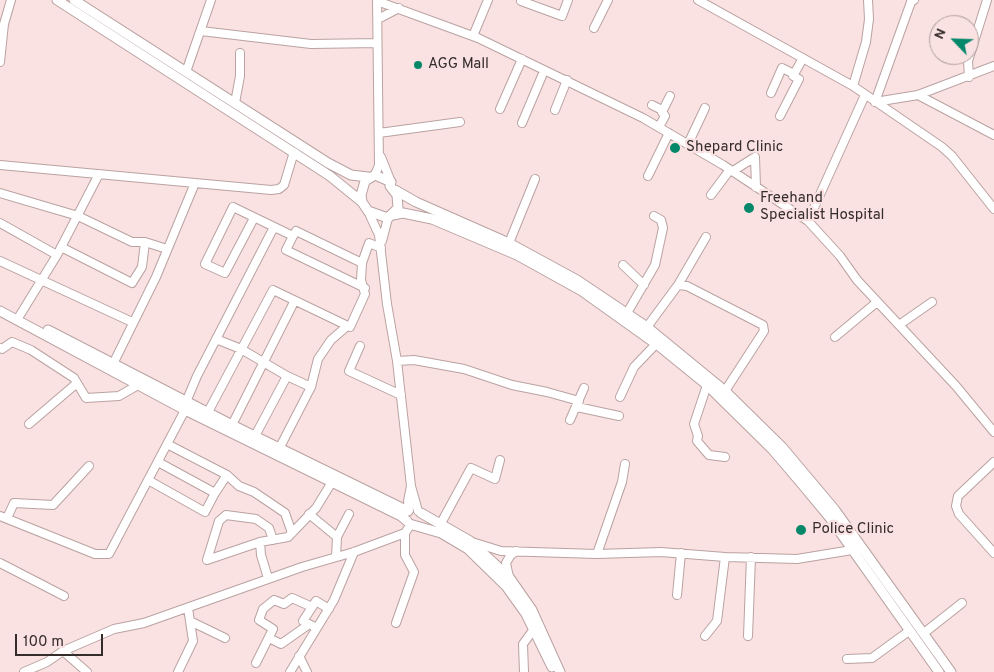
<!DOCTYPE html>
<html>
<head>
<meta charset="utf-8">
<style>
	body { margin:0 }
	#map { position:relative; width:994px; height:672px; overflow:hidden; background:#fbe2e2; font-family:Overpass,sans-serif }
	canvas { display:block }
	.north { position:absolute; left:929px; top:15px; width:50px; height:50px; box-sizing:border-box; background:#fbe2e2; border:1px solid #ac9999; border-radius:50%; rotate:294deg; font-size:14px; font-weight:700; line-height:20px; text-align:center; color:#352c2c }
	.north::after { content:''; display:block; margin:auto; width:18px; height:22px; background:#05876a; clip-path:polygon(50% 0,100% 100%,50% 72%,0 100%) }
	.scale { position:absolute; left:15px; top:634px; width:88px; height:22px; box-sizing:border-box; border:2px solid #352c2c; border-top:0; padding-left:6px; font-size:15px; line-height:18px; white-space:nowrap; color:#352c2c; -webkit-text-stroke:4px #fbe2e2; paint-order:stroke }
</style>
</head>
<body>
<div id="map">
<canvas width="994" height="672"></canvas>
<div class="north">N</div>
<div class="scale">100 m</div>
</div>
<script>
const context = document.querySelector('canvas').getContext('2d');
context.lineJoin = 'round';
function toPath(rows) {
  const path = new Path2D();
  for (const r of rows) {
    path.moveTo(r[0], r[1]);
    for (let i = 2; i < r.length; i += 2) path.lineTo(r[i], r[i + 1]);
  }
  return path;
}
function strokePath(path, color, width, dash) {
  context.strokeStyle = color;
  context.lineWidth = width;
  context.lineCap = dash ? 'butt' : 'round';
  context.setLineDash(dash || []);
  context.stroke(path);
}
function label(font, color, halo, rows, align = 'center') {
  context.font = font + ' Overpass,sans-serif';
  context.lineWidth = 4.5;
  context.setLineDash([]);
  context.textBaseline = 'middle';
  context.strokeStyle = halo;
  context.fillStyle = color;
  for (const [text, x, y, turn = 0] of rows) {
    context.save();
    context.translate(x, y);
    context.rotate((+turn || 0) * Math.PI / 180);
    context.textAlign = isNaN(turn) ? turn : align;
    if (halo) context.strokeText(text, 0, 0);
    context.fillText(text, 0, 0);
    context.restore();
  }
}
const minor = toPath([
	[698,0,853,86,942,147,952,156,994,209],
	[377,1,478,38,643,118,723,165,808,221,840,256,857,280,956,386,994,432],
	[521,1,562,16,568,0],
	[378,19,399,8],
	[594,28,608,0],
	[201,31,311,44,377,43],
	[473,36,488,0],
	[0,62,4,24,11,0],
	[186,72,211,0],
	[969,77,968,61,987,0],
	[853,86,866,42,869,19,868,0],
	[771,93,782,68,794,74],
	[918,95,994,135],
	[875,102,918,95,994,66],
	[875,102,911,2,914,0],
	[235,103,240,76,240,53],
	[652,105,662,110],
	[500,109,522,59],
	[555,110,567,80],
	[780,116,799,79,793,76,803,58],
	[522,123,544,71],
	[659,127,665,116,662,112,670,96],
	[379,133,460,122],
	[688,144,705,108],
	[381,157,391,182],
	[0,165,271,190,279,189,284,185,294,152],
	[733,171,755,157,756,187],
	[375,175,379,165,377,0],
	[648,176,669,133],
	[0,193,78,216,132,242,145,242,167,249],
	[711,195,729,171],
	[368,211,379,235,387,304,397,361,411,486,418,511],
	[254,218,225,273,205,264,233,207,293,236,286,250,365,288],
	[808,221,865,95],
	[0,223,57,255],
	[293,236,296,231,362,263],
	[382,241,388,218],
	[509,243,535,179],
	[61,247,132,283,142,267,145,242],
	[0,261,132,322],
	[623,265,644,285],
	[678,285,687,286,763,325,764,331,725,391],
	[627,313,655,265,663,228,661,220,654,216],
	[20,315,57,255,99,174],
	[899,325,932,302],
	[647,327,678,285,706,237],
	[835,337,877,302],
	[216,339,241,349,287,376],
	[360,346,349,371,401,395],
	[0,348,2,349,12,342,31,350,74,378,86,398,119,396,138,385],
	[397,361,414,360,464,369,512,385,547,392,579,401],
	[113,364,156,277,195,183],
	[707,385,694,424,698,436,697,441,709,455,725,457],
	[620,397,634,367,656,344],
	[186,402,197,376,274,227],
	[577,407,619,416],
	[208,412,273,290,350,327,365,294,361,280,362,263,369,243,381,248],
	[570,420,584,388],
	[29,424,77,383],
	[232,425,294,302],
	[255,436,287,376,311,387],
	[167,444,227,475,239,486,254,492,285,513,292,533],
	[279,449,311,387,318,359,331,340,346,327],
	[158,462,215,493,227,475],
	[994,462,958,496,956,506,959,514,994,553],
	[148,480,205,512,215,493],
	[409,510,408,501,411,486],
	[309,514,337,537,336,557],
	[0,516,95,554,109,554,185,410],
	[7,518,14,503,53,505,89,466],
	[440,525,471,468,495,479,500,460],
	[337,537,349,514],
	[260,542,261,555,268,578],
	[472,542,501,551,597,554,661,552,725,557,797,559,858,549],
	[597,554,622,482,625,464],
	[207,560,260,542,288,537,316,508,332,482],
	[207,560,219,521,226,515,256,519,269,528,273,540],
	[0,563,64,596],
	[509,577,506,563,510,556,516,551],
	[677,595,681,553],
	[192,622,225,638],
	[396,623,414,572,405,555,405,533],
	[317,628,303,621,316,601,329,609],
	[924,633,962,603],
	[705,636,717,621,725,557],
	[748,636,751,557],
	[269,638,281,644,308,625],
	[63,651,87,672],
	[299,656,307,672],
	[847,659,872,658,909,631],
	[256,663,273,629,259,620,263,609,274,600,284,604,292,598,312,607],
	[24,672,47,662,63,651,114,629,144,623,302,567,354,552,405,533,411,524],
	[178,672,193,641,188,608],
	[290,672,334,600,354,552],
	[524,672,523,644,534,629]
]);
const major = toPath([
	[57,0,330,176,362,202],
	[74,0,328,163,351,175,368,177],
	[375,175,391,182,390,186,397,195,398,208,388,218,368,211,362,202,361,195,365,181,375,175],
	[395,190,416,202,509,243,577,280,647,327,725,391,782,447,835,510,951,672],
	[393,215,403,213,432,219,517,255,582,291,659,346,707,385,772,449,801,483,830,518,939,672],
	[0,311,185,410,401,516,407,521],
	[48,330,232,425,408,511],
	[421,513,470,541,509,577,532,610,560,672],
	[413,525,441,533,468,549,506,586,526,614,552,667]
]);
const markers = [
	[418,65,5,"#05876a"],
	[675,148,6,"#05876a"],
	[749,208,6,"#05876a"],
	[801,530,6,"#05876a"]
];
const poiNames = [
	["AGG Mall",428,65],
	["Shepard Clinic",686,148],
	["Freehand",760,199],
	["Specialist Hospital",760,216],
	["Police Clinic",812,530]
];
strokePath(minor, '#b9a2a1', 10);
strokePath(major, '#b9a2a1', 11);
strokePath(minor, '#fff', 8);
strokePath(major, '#fff', 9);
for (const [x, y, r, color] of markers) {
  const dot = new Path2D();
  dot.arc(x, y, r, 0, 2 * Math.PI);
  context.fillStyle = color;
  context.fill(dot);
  strokePath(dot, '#fbe2e2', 2);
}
label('15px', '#352c2c', '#fbe2e2', poiNames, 'left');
</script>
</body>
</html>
